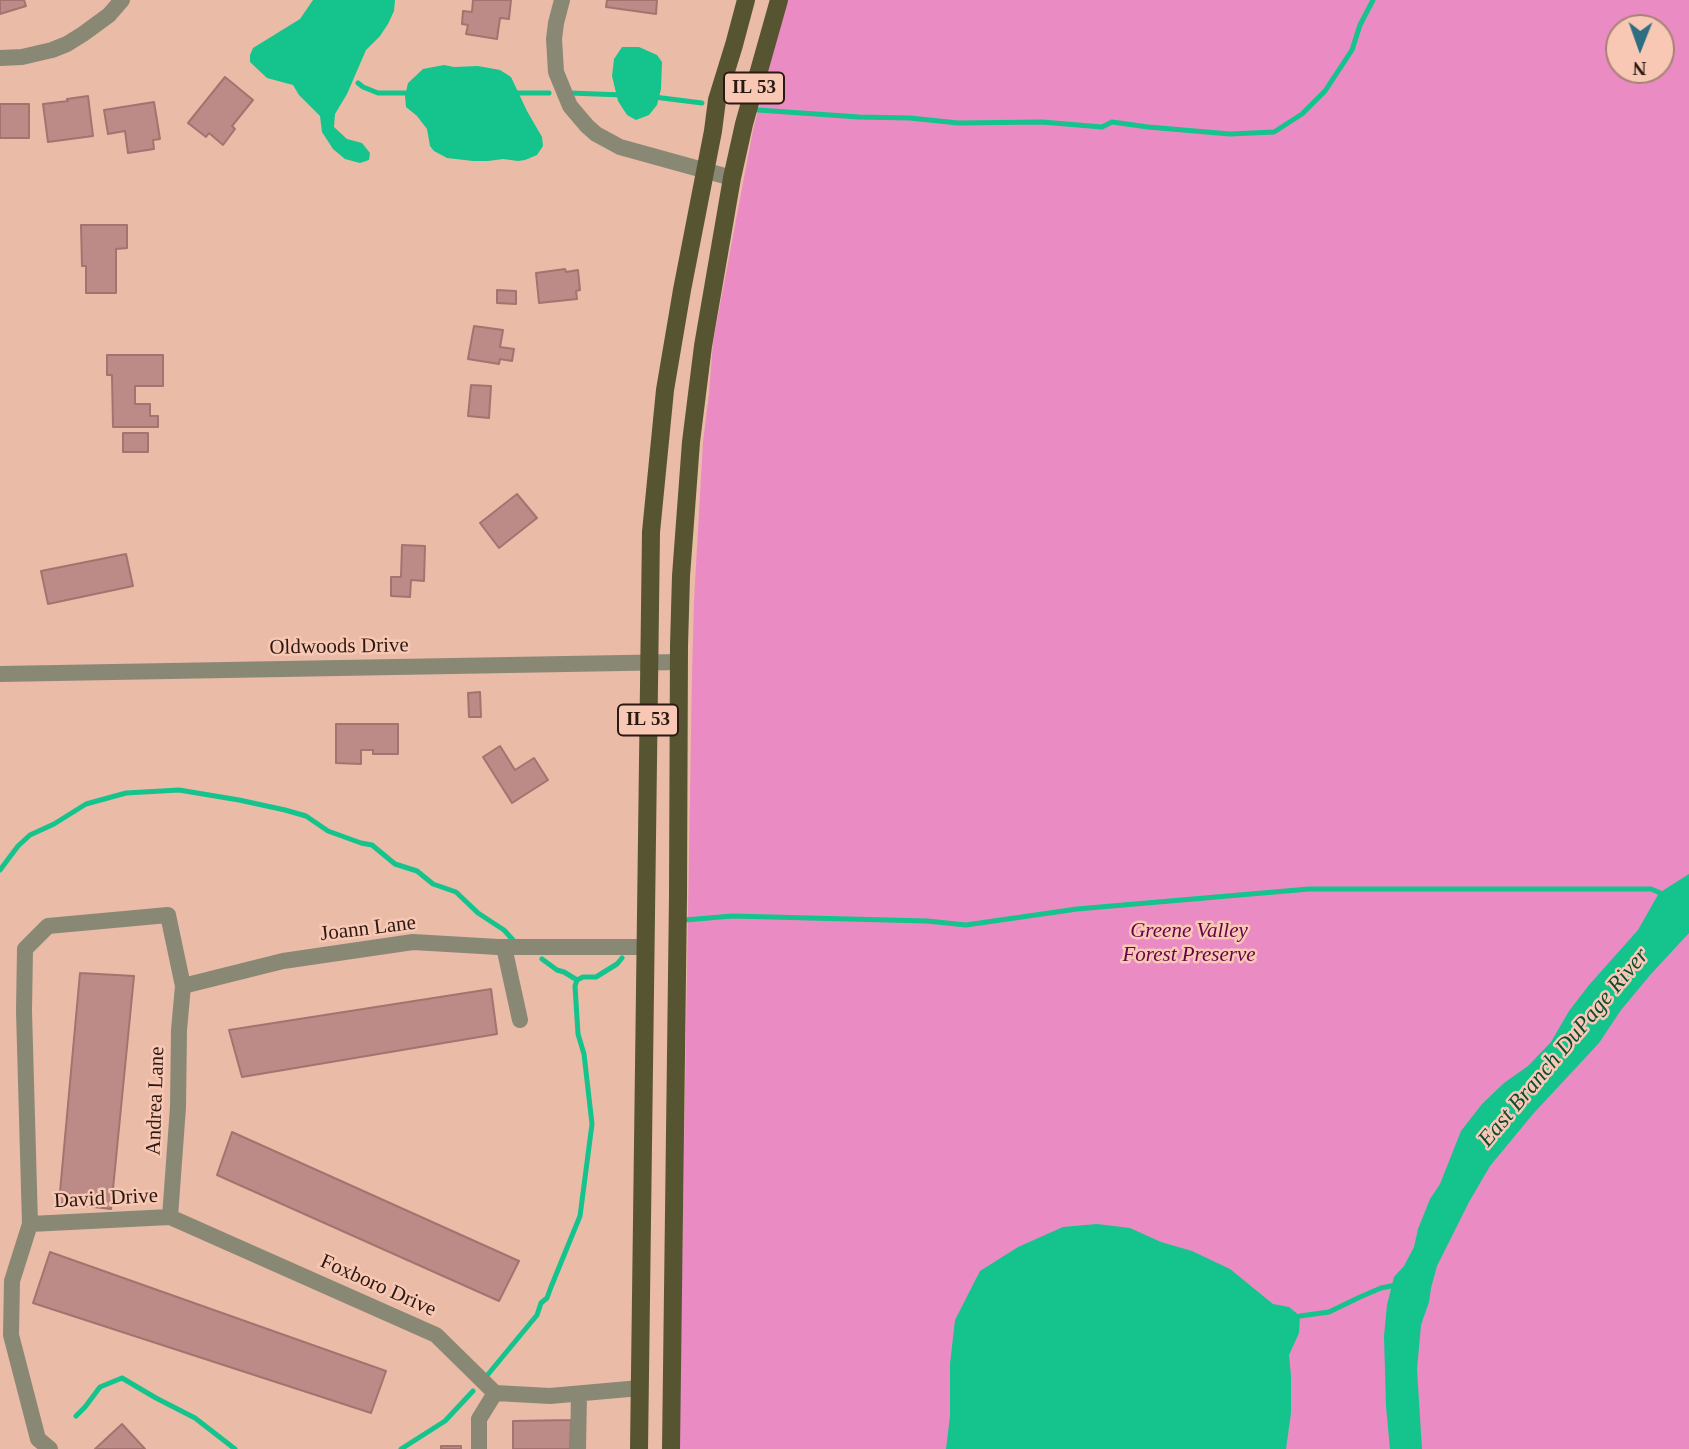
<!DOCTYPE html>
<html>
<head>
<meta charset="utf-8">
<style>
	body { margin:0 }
	#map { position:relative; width:1689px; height:1449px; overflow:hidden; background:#eabba7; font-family:"Times New Roman",serif }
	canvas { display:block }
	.north { position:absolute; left:1605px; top:14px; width:70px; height:70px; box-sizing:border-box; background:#f8c8b4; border:2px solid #a68273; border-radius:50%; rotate:181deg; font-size:19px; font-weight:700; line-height:28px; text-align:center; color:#2a1912 }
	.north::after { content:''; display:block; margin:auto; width:24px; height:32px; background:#2f6d83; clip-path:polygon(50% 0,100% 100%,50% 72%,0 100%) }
</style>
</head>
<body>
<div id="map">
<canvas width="1689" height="1449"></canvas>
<div class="north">N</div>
</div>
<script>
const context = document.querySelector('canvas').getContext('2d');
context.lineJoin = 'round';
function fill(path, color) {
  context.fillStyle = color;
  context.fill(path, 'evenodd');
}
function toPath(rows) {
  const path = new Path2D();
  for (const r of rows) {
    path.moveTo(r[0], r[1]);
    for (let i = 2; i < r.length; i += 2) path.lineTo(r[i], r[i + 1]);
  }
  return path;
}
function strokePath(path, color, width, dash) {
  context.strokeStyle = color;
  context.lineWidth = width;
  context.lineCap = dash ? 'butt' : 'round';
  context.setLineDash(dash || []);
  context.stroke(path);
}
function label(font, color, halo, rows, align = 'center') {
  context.font = font + ' "Times New Roman",serif';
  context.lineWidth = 5;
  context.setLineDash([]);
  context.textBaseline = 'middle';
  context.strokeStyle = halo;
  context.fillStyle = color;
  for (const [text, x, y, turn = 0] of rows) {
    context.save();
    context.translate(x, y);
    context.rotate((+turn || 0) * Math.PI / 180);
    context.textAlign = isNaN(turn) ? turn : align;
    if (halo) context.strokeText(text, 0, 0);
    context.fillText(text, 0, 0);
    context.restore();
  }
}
const green = toPath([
	[787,0,1689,0,1689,1449,679,1449,692,675,694,601,703,442,709,393,713,342,753,130],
	[1619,28,1661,28,1661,70,1619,70]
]);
const water = toPath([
	[313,0,395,0,394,11,388,24,380,36,366,50,347,94,335,114,334,127,347,139,362,143,370,153,369,160,360,163,345,159,333,149,322,132,320,116,299,95,293,85,267,78,250,62,250,55,253,48,300,19],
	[622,47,639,47,657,55,662,62,661,89,657,105,649,115,636,120,627,115,618,101,612,76,614,59],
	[444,65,454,67,478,66,500,70,511,77,527,111,542,137,543,146,537,155,525,160,518,161,503,159,488,161,473,161,447,158,434,151,430,146,427,129,417,116,406,107,405,96,408,83,423,69],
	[1689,874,1689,933,1651,974,1621,1010,1599,1043,1533,1114,1490,1166,1469,1202,1437,1266,1431,1288,1429,1302,1421,1325,1417,1369,1422,1449,1390,1449,1386,1406,1384,1336,1387,1305,1394,1277,1404,1266,1414,1247,1418,1229,1430,1199,1440,1184,1461,1131,1482,1104,1504,1083,1528,1066,1551,1042,1569,1011,1589,985,1638,930,1659,893],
	[1097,1224,1130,1228,1161,1242,1192,1251,1230,1269,1273,1304,1289,1307,1300,1316,1299,1333,1289,1355,1291,1376,1291,1413,1286,1449,946,1449,950,1416,950,1364,955,1320,980,1271,1018,1247,1063,1227]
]);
const stream = toPath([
	[358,83,363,87,378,93,411,93],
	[512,93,549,93],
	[570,93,623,95],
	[654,97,702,103],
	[758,110,859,117,910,118,958,123,1042,122,1102,127,1112,122,1148,127,1230,134,1274,132,1302,114,1325,91,1352,50,1360,25,1373,0],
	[0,870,18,846,30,835,54,824,86,804,126,793,179,790,239,800,285,810,306,816,328,831,361,843,372,845,395,864,417,871,433,884,456,892,478,913,504,930,513,940],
	[685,920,732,916,927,921,966,925,1077,909,1309,889,1651,889,1665,895],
	[542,959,557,970,564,972,577,980,583,977,596,977,617,964,622,958],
	[1300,1316,1329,1312,1360,1297,1381,1288,1396,1285],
	[485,1378,537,1315,541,1303,547,1298,551,1287,580,1216,592,1124,584,1054,578,1034,575,986,577,980],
	[76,1416,85,1407,100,1387,122,1378,156,1398,195,1418,235,1449],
	[401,1449,445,1421,473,1391]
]);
const building = toPath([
	[0,0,24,0,26,6,0,14,0,0],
	[473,0,511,0,509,19,500,18,497,39,466,34,468,25,462,24,463,11,472,12,473,0],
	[607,0,657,0,656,14,606,7,607,0],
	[225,77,253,100,232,126,235,129,223,145,209,133,206,137,188,123,225,77],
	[88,96,93,136,48,142,43,104,68,101,67,99,88,96],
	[154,102,160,139,153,140,154,149,128,153,125,131,108,134,104,110,154,102],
	[0,104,29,104,29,138,0,138,0,104],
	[81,225,127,225,127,248,116,249,116,293,86,293,86,266,82,266,81,225],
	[565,269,566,272,578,270,580,290,576,291,577,299,539,303,536,273,565,269],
	[497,290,516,291,516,304,497,303,497,290],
	[474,326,503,330,500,347,514,349,512,361,500,359,499,364,468,359,474,326],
	[107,355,163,355,163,386,135,386,135,404,150,404,150,416,158,416,158,427,113,427,112,375,107,375,107,355],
	[471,385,491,386,489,418,468,416,471,385],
	[123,433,148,433,148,452,123,452,123,433],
	[517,494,537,518,499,548,480,523,517,494],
	[402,545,425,546,424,581,411,580,410,597,391,596,391,577,401,577,402,545],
	[126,554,133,586,48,604,41,571,126,554],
	[480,692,481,717,469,717,468,693,480,692],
	[336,724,398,724,398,754,373,754,373,750,361,750,361,764,336,763,336,724],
	[500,746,515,770,534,758,548,780,512,803,483,757,500,746],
	[80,973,134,976,111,1209,59,1203,80,973],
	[491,989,497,1034,242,1077,229,1030,491,989],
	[232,1132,519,1261,499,1301,217,1175,232,1132],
	[50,1252,386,1371,371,1413,33,1303,50,1252],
	[571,1420,570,1449,513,1449,513,1421,571,1420],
	[122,1424,145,1449,95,1449,122,1424],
	[441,1446,461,1446,461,1449,441,1449,441,1446]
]);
const minor = toPath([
	[562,0,556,23,554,39,556,72,570,106,587,126,596,134,620,147,732,178],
	[0,58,22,57,52,50,67,44,83,34,109,15,122,0],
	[0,674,679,662],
	[504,947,520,1020],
	[183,986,283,961,413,942,498,947,646,947],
	[30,1224,170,1217,436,1335,495,1393,550,1396,640,1388],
	[50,1449,38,1439,11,1335,12,1281,30,1224,24,1011,25,949,48,926,168,915,183,986,179,1030,178,1107,170,1217],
	[479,1449,479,1419,495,1393],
	[578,1449,579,1394]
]);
const major = toPath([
	[639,1449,651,532,665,390,682,290,713,131,717,100,734,45,746,0],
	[671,1449,678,896,679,646,681,576,691,442,703,346,732,178,744,124,779,0]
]);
const shields = [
	[754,88,60],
	[648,720,60]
];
const shieldNames = [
	["IL 53",754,88],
	["IL 53",648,720]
];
const streetNames = [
	["Oldwoods Drive",339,647,-1],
	["Joann Lane",368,929,-7],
	["Andrea Lane",156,1101,-88],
	["David Drive",106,1199,-3],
	["Foxboro Drive",378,1286,24]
];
const parkNames = [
	["Greene Valley",1189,931],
	["Forest Preserve",1189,955]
];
const waterNames = [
	["East Branch DuPage River",1564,1048,-50]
];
fill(green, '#ea8bc4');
fill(water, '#15c38c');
strokePath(stream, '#15c38c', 5);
fill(building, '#bc8b87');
strokePath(building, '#a3736f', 2);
strokePath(minor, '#898875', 16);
strokePath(major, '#575431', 18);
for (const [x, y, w] of shields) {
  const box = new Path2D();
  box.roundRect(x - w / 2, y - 15.5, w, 31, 5);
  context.fillStyle = '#f8c8b4';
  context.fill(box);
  strokePath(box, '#2a1912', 2);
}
label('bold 19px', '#2a1912', null, shieldNames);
label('21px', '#2a1912', '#f8c8b4', streetNames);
label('italic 21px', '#67014b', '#f8c8b4', parkNames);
label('italic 23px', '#0b4b34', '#f8c8b4', waterNames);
</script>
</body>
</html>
